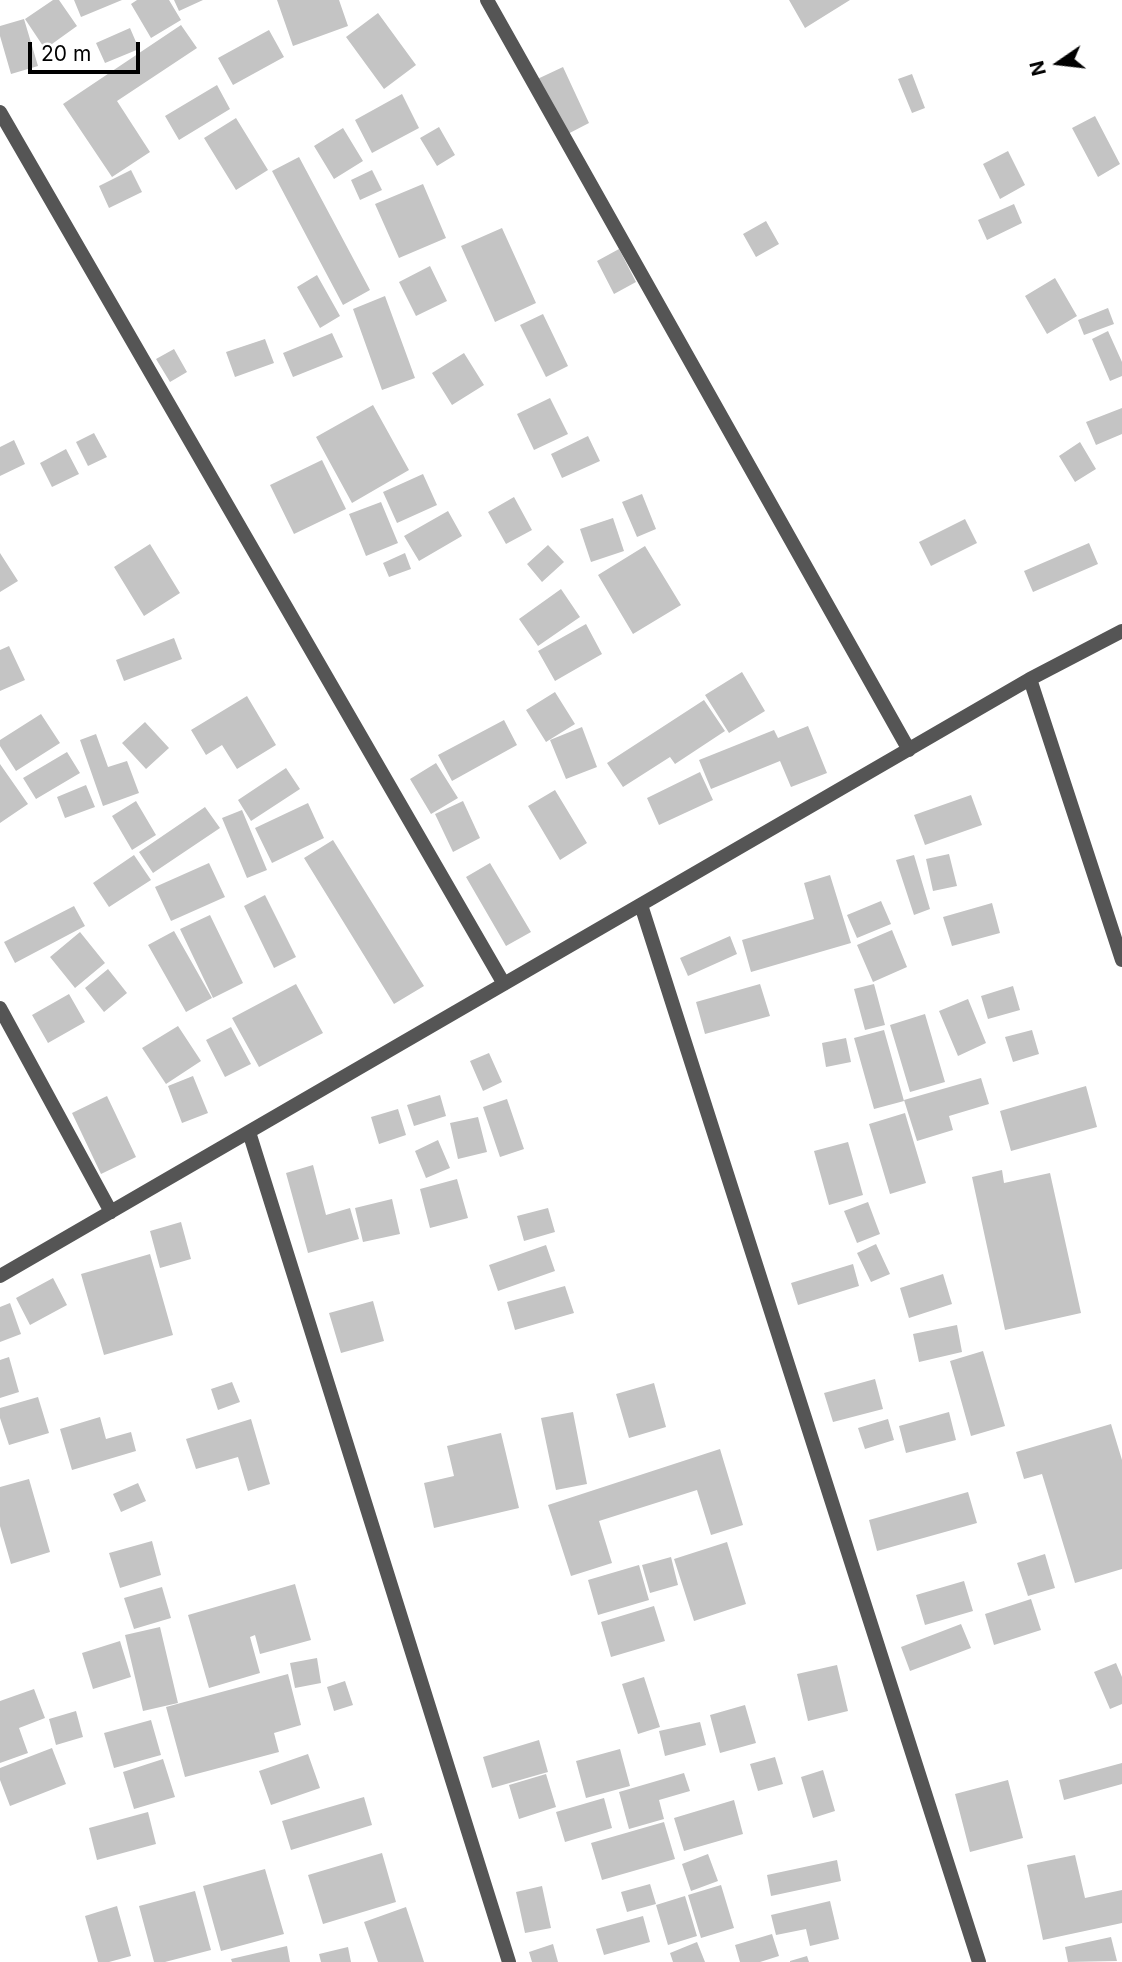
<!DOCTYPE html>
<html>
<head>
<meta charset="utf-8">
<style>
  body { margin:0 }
  #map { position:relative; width:1122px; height:1962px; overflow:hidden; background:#fff; font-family:Inter,sans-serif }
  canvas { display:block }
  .north { position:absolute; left:1024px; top:28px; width:70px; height:70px; -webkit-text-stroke:5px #fff; paint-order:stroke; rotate:256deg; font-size:19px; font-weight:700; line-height:28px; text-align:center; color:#000 }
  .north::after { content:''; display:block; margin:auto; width:24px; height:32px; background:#000; clip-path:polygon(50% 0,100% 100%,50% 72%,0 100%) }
  .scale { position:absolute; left:28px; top:42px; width:112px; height:32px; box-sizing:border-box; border:4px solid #000; border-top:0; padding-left:9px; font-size:21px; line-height:24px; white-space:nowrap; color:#000; -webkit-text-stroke:5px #fff; paint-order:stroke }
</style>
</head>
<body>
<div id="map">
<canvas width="1122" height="1962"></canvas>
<div class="north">N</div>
<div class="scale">20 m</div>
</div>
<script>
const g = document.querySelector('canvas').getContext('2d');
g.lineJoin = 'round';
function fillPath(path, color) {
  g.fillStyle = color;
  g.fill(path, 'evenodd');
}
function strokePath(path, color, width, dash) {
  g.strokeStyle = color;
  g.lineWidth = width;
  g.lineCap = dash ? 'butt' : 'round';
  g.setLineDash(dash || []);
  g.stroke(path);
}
const building = new Path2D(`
  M53,0H59L77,26L45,49L25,19Z
  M74,0H122L81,17Z
  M137,0H169L181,20L151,38L131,4Z
  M174,0H203L179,11Z
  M277,0H339L348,26L293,46Z
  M789,0H850L805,28Z
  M378,13L416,65L384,89L346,37Z
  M24,19L38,66L11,74L0,36V26Z
  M181,25L197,48L117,101L150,152L112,177L63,104Z
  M130,28L139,49L105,63L96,43Z
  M269,30L284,57L233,85L218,58Z
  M563,67L589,123L558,139L531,82Z
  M912,74L925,108L912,113L898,79Z
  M217,85L230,109L179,140L165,116Z
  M402,94L419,128L372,153L355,120Z
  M1095,116L1120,164L1098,177L1072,128Z
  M236,118L268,170L236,190L204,138Z
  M439,127L455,155L437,166L420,138Z
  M343,128L363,161L334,179L314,146Z
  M1008,151L1025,185L1000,199L983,164Z
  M299,157L370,290L343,305L272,171Z
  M131,170L142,192L109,208L99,186Z
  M372,170L382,190L360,200L351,180Z
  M423,184L446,238L399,258L375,204Z
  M1014,204L1022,223L987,240L978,220Z
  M766,221L779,244L756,257L743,234Z
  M502,228L536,303L495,322L461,246Z
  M619,249L636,282L614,294L597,261Z
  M430,266L447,301L416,316L399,282Z
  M317,275L340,316L320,328L297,287Z
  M1055,278L1077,316L1047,334L1025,296Z
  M385,296L415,378L382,390L353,309Z
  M1108,308L1114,324L1084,335L1078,320Z
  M543,314L568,366L546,377L520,325Z
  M1108,331L1122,362V376L1110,381L1092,339Z
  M332,333L343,357L293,377L283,353Z
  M265,339L274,363L235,377L226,352Z
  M174,349L187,372L170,382L156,359Z
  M464,353L484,385L452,405L432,373Z
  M550,398L568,434L534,450L517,414Z
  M373,405L409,470L352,503L316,437Z
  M1122,408V434L1096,445L1086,422Z
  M94,433L107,457L88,466L76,442Z
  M588,436L600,461L562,478L551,454Z
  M14,440L25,464L0,476V447Z
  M1080,442L1096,469L1075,482L1059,456Z
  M66,449L79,474L52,487L40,463Z
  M322,460L346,509L294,534L270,485Z
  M423,474L437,505L397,523L383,492Z
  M642,494L656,529L637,537L622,502Z
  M514,497L532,530L506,544L488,512Z
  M381,502L398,543L366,556L349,514Z
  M448,511L462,536L419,561L404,536Z
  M613,518L624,551L591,562L580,529Z
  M965,519L977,543L931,566L919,542Z
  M1089,543L1098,564L1033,592L1024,571Z
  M150,544L180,593L144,616L114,567Z
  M548,545L564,562L542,582L527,564Z
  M645,546L681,605L633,634L598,575Z
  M0,553L18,581L0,592Z
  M405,553L411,569L389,577L383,563Z
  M561,589L580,617L538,646L519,619Z
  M586,624L602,654L555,681L538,651Z
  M174,638L182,659L124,681L116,660Z
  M9,646L25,680L0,691V650Z
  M742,672L765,711L729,733L705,695Z
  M555,692L575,724L546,742L526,710Z
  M247,696L276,745L237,769L222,745L206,755L191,730Z
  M704,700L725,731L675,764L670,757L623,787L607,763Z
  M41,714L60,743L16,771L0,746V740Z
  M504,720L517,745L452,781L438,755Z
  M145,722L169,748L146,769L122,743Z
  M808,726L827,773L791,787L780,761L711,789L699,760L774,730L778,738Z
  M582,727L597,767L566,779L550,740Z
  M96,734L108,767L127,761L139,793L103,806L80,740Z
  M67,752L80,773L36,799L23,778Z
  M436,763L458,798L431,814L410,779Z
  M0,764L28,804L0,823Z
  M286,768L300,789L251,821L238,800Z
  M700,772L713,800L659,825L647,798Z
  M86,785L95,807L65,818L57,797Z
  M555,790L587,843L560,860L528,806Z
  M971,795L982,825L925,845L914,815Z
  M136,801L156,835L132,850L112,816Z
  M463,801L480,838L453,852L435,814Z
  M308,803L324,838L272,863L255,828Z
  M205,807L220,828L153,873L139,852Z
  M242,810L267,870L247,878L222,818Z
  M333,840L424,986L394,1004L304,858Z
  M949,854L957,886L933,891L926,859Z
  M134,855L151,880L109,907L93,883Z
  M914,855L930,909L914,915L896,860Z
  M209,863L225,897L171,921L155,887Z
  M490,863L531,932L506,946L466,877Z
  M830,875L851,943L751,972L742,940L814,919L804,883Z
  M265,895L296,957L274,968L244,906Z
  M881,901L891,924L857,938L847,915Z
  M992,903L1000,933L952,946L943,917Z
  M74,906L85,926L15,963L4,942Z
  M210,915L243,983L213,998L180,929Z
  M892,930L907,967L873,982L857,945Z
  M174,931L212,998L186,1012L148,945Z
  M80,932L105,963L75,988L50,957Z
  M730,936L737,954L688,976L680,958Z
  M108,969L127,993L104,1012L85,988Z
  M296,984L323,1033L259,1067L232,1018Z
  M760,984L770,1016L705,1034L696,1002Z
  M874,984L885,1025L865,1030L854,989Z
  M1013,986L1020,1010L988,1019L981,996Z
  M69,994L85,1022L48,1043L32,1015Z
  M968,999L986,1043L958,1056L939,1011Z
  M925,1014L945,1082L910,1092L890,1025Z
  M178,1026L201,1061L166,1084L142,1048Z
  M231,1027L251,1064L225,1077L206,1040Z
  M884,1030L904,1101L874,1109L854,1038Z
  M1032,1030L1039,1054L1013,1062L1005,1037Z
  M846,1038L851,1062L826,1067L822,1043Z
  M489,1053L502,1082L483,1091L470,1061Z
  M193,1076L208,1113L182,1123L168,1086Z
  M981,1078L989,1104L949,1116L953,1130L917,1141L904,1100Z
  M1086,1086L1097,1127L1011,1151L1000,1111Z
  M440,1095L446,1116L414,1126L407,1105Z
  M107,1096L136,1157L101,1174L72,1113Z
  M507,1099L524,1149L500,1157L483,1107Z
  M398,1109L406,1135L379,1144L371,1117Z
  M905,1113L926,1183L890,1194L869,1124Z
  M478,1117L487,1152L458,1159L450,1123Z
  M438,1140L450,1168L426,1178L415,1151Z
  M848,1142L863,1195L829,1205L814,1151Z
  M313,1165L326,1215L350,1208L359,1239L308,1253L286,1173Z
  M1002,1170L1004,1183L1050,1173L1081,1313L1005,1330L972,1177Z
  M457,1179L468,1218L430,1228L420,1189Z
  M392,1199L400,1234L363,1242L355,1208Z
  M868,1202L880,1234L857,1243L844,1211Z
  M548,1208L555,1232L524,1241L517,1216Z
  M181,1222L191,1259L160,1268L150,1231Z
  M876,1244L890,1274L871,1282L857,1253Z
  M546,1245L555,1271L498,1291L489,1265Z
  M150,1254L173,1335L104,1355L81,1274Z
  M853,1264L859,1286L798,1305L791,1283Z
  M943,1274L952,1304L909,1318L900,1288Z
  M53,1278L67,1305L30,1325L16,1298Z
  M565,1286L574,1313L515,1330L507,1302Z
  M373,1301L384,1341L341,1353L329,1313Z
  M10,1303L21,1334L0,1342V1307Z
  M957,1325L962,1352L919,1362L913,1334Z
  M983,1351L1005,1426L971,1436L950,1361Z
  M9,1357L19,1392L0,1398V1360Z
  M875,1379L883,1409L833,1422L824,1393Z
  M232,1382L240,1402L218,1410L211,1389Z
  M654,1383L666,1427L629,1438L616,1394Z
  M38,1397L49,1433L9,1445L0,1418V1408Z
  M573,1412L587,1484L556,1490L541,1418Z
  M949,1412L956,1440L906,1453L899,1426Z
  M100,1417L106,1439L131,1432L136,1451L72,1470L60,1429Z
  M251,1419L270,1484L248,1491L238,1457L196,1469L186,1439Z
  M888,1419L894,1440L865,1449L858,1428Z
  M1111,1424L1122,1460V1569L1075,1583L1042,1474L1024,1479L1016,1452Z
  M501,1433L519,1508L434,1528L424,1483L454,1476L447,1446Z
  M720,1449L743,1525L711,1535L697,1490L599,1521L612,1563L571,1576L548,1505Z
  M29,1479L50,1552L11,1564L0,1526V1487Z
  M138,1483L146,1501L121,1512L113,1494Z
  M968,1492L977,1523L877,1551L869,1520Z
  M152,1541L161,1575L120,1588L109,1553Z
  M727,1542L746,1604L694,1621L674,1559Z
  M1045,1554L1055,1588L1028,1596L1017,1563Z
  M671,1557L678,1585L650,1593L642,1565Z
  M639,1565L649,1600L598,1615L588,1580Z
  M964,1581L973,1611L925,1625L916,1595Z
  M295,1584L311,1640L260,1654L255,1635L250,1637L260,1673L209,1688L188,1615Z
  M162,1587L171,1618L134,1629L124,1598Z
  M1031,1599L1041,1630L994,1645L985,1614Z
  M654,1606L665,1641L611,1657L601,1622Z
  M961,1624L971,1648L910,1671L901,1647Z
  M160,1627L178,1703L143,1711L125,1635Z
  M120,1641L131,1677L93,1689L82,1653Z
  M317,1658L321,1683L295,1688L290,1663Z
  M1116,1663L1122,1677V1704L1110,1709L1094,1672Z
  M837,1665L848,1711L808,1721L797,1674Z
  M288,1674L301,1725L274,1733L279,1752L185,1777L166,1707Z
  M644,1677L660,1727L638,1734L622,1684Z
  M345,1681L353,1705L334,1711L327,1687Z
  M34,1689L45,1718L19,1728L28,1753L0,1763V1701Z
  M745,1705L756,1743L720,1753L710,1715Z
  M76,1711L83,1737L56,1745L49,1719Z
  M151,1720L161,1755L114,1768L104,1733Z
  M700,1722L706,1745L665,1756L659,1731Z
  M539,1740L548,1772L492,1788L483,1757Z
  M52,1748L66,1784L10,1806L0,1780V1768Z
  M620,1749L630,1786L586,1798L576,1761Z
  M308,1754L320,1788L271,1805L259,1771Z
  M775,1757L783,1784L758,1791L750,1764Z
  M163,1759L175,1797L134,1809L123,1772Z
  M1122,1763V1784L1064,1800L1059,1780Z
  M823,1770L835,1811L813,1818L801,1777Z
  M684,1773L690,1791L659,1800L664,1819L629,1829L619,1792Z
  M546,1774L556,1807L519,1819L509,1785Z
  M1008,1780L1023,1838L970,1852L955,1794Z
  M364,1797L372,1825L291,1850L282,1821Z
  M604,1798L612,1828L565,1842L556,1812Z
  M734,1800L743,1834L684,1851L674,1818Z
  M148,1812L156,1844L97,1860L89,1828Z
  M664,1822L675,1859L602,1880L591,1843Z
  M382,1853L396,1902L323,1924L308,1875Z
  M708,1854L718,1881L691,1891L682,1864Z
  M1075,1855L1085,1898L1122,1890V1923L1043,1940L1027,1865Z
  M837,1860L841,1881L771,1896L767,1875Z
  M265,1869L284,1934L221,1951L203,1886Z
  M650,1884L656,1904L627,1912L621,1892Z
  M721,1885L734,1928L701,1938L688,1895Z
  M542,1886L551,1928L525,1933L516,1892Z
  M195,1891L211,1950L165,1962H154L139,1906Z
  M685,1896L697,1936L668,1945L656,1905Z
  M830,1901L839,1939L810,1946L806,1929L776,1935L771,1915Z
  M117,1906L131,1956L109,1962H98L85,1916Z
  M406,1907L424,1962H378L364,1922Z
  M643,1916L650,1942L604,1955L596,1929Z
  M772,1934L779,1956L760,1962H740L735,1945Z
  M1111,1937L1117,1961L1068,1962L1065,1947Z
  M697,1942L705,1962H673L670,1953Z
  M553,1944L558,1962H532L529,1952Z
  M287,1946L290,1962H232L231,1959Z
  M348,1947L351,1962H321L319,1954Z
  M807,1956L809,1962H790V1961Z`);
const minor = new Path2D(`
  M487,0L909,750
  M0,112L504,984
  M1030,679L1122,960
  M641,905L979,1962
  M0,1008L111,1212
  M249,1132L509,1962
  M0,1276L1030,679L1122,631`);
fillPath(building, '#c4c4c4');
strokePath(minor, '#555', 14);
</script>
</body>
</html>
